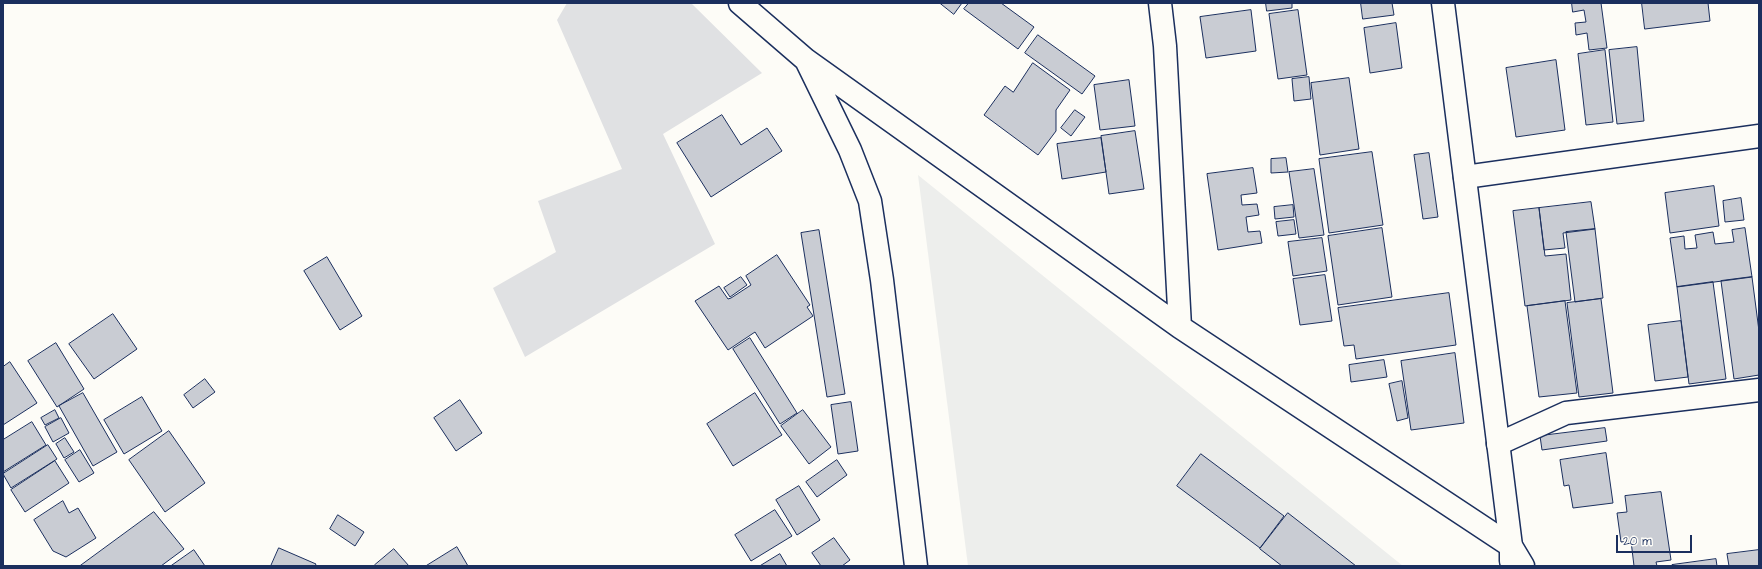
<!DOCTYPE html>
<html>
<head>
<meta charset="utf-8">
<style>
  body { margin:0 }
  #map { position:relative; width:1762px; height:569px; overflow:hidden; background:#fdfcf7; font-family:"Architects Daughter",sans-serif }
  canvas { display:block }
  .frame { position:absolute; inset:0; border:4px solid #1b2f5e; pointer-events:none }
  .scale { position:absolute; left:1616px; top:535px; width:76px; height:18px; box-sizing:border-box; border:2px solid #1b2f5e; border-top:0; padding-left:5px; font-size:12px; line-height:14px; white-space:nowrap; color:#1b2f5e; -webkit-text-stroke:3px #fdfcf7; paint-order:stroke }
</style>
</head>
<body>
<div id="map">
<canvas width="1762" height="569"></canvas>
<div class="frame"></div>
<div class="scale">20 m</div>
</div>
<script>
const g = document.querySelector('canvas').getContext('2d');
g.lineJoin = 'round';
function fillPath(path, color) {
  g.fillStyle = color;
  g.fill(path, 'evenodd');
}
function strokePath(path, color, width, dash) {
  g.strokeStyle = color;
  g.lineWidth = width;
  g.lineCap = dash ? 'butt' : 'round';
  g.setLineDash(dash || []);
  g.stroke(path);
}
const built = new Path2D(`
  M918,175L1403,566H968Z`);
const green = new Path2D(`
  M567,3H691L762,73L663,134L715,244L525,357L493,288L556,252L538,201L622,169L557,20Z`);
const building = new Path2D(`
  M940,3H962L954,14Z
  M969,3H1001L1034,27L1018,49L964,9Z
  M1266,3H1292V8L1267,11Z
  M1361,3H1392L1394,15L1363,19Z
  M1572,3H1601L1607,48L1589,50L1587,33L1576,35L1575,23L1586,22L1584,10L1573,12Z
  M1642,3H1708L1710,21L1645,29Z
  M1251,10L1256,51L1206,58L1200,17Z
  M1298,10L1307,75L1278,79L1269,14Z
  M1396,23L1402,68L1370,73L1364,28Z
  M1038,35L1095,76L1082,94L1025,53Z
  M1637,47L1644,121L1617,124L1609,50Z
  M1605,50L1613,122L1586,125L1578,54Z
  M1556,60L1565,130L1516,137L1506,68Z
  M1033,63L1070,90L1056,110V131L1038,155L984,115L1005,86L1013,92Z
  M1309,77L1311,99L1294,101L1292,79Z
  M1349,78L1359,149L1320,155L1311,83Z
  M1129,80L1135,126L1100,130L1094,85Z
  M1075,110L1085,117L1071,136L1061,128Z
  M722,115L741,145L767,128L782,151L711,197L677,143Z
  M1135,131L1144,189L1109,194L1101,136Z
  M1101,138L1106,172L1062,179L1057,144Z
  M1372,152L1383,225L1329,233L1319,159Z
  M1429,153L1438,217L1423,219L1414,155Z
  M1286,158L1288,172L1271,173V159Z
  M1253,168L1257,193L1241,195L1242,205L1257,204L1259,215L1246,217L1248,232L1260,231L1262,243L1218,250L1207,174Z
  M1314,169L1324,235L1299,238L1289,172Z
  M1714,186L1719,226L1670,233L1665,193Z
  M1741,198L1744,220L1725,222L1723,201Z
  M1591,202L1595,229L1563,233L1565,248L1544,250L1539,208Z
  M1293,205L1294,217L1275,219L1274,207Z
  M1539,208L1545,256L1566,254L1571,300L1525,306L1513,211Z
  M1294,220L1296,234L1278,236L1276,222Z
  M1382,228L1392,297L1338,305L1328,236Z
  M1745,228L1752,277L1677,287L1670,238L1684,236L1685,249L1697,248L1695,235L1713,232L1715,244L1734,242L1732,230Z
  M1595,229L1603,298L1575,302L1566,232Z
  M819,230L845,394L827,397L801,233Z
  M1322,238L1327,271L1293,276L1288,242Z
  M777,255L810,305L807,307L813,316L765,348L755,332L728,350L695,301L719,286L728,299L731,298L751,285L746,276Z
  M327,257L362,316L340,330L304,271Z
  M1325,275L1332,321L1300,325L1293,279Z
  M741,277L747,285L730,297L724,288Z
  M1752,277L1759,331V375L1734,379L1721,281Z
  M1713,282L1726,379L1689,384L1677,287Z
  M1449,293L1456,345L1356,359L1354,345L1344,346L1338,308Z
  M1601,299L1613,393L1579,397L1567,303Z
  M1565,301L1577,393L1539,397L1527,306Z
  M113,314L137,349L94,379L69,344Z
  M1681,321L1688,377L1655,381L1648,325Z
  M750,338L797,413L780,424L733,349Z
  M56,343L84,389L57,407L28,361Z
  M1455,353L1464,423L1411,430L1401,361Z
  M1384,360L1387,377L1351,382L1349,365Z
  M10,362L37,403L3,425V367Z
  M205,379L215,392L193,408L184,395Z
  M1402,381L1408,418L1397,421L1389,384Z
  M83,393L117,452L93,466L59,406Z
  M755,393L782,435L733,466L707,424Z
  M142,397L162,431L124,454L104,420Z
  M460,400L482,433L456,451L434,418Z
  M851,402L858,451L838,454L831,405Z
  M55,410L59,418L45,425L41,418Z
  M803,410L831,447L809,464L781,426Z
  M61,418L69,433L53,442L45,427Z
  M32,422L46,445L3,472V440Z
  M1605,428L1607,441L1542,450L1540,436Z
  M169,431L205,483L165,512L129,460Z
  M65,438L74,452L64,458L56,444Z
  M48,445L57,459L11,488L3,474Z
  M80,450L94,473L79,482L65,460Z
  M1606,453L1613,503L1573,508L1569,485L1564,486L1560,460Z
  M1201,454L1284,516L1260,548L1177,486Z
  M837,460L847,475L817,497L806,482Z
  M55,461L69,483L25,512L11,490Z
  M799,486L820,520L797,535L776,500Z
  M1661,492L1671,560L1656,562L1657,566H1634L1631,541L1621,542L1617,513L1627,512L1625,496Z
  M63,501L69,513L78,508L96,538L66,557L53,551L34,520Z
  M775,510L792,536L751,561L735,535Z
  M154,512L184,549L161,566H80Z
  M1288,513L1356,566H1282L1260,549Z
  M338,515L364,532L355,546L330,529Z
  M834,538L850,560L842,566H821L812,553Z
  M457,547L468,566H426Z
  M279,548L316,564L315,566H271Z
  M394,549L409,566H376L375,565Z
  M194,550L205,566H171Z
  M1759,550V566H1729L1727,554Z
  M780,554L787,566H760Z
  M1716,559L1717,566H1672V565Z`);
const street = new Path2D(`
  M740,3L806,60L1180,327L1511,546V561
  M1160,3L1165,46L1180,327
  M807,62L850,150L870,201L882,280L916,566
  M1465,177L1759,136
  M1498,444L1566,413L1759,390`);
const secondary = new Path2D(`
  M1443,3L1511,546L1523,566`);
fillPath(built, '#edeeec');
fillPath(green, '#e0e1e3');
fillPath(building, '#c9ccd3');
strokePath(building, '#1b2f5e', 1);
strokePath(street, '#1b2f5e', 25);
strokePath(secondary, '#1b2f5e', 25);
strokePath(street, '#fdfcf7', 22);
strokePath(secondary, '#fdfcf7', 22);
</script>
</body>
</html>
